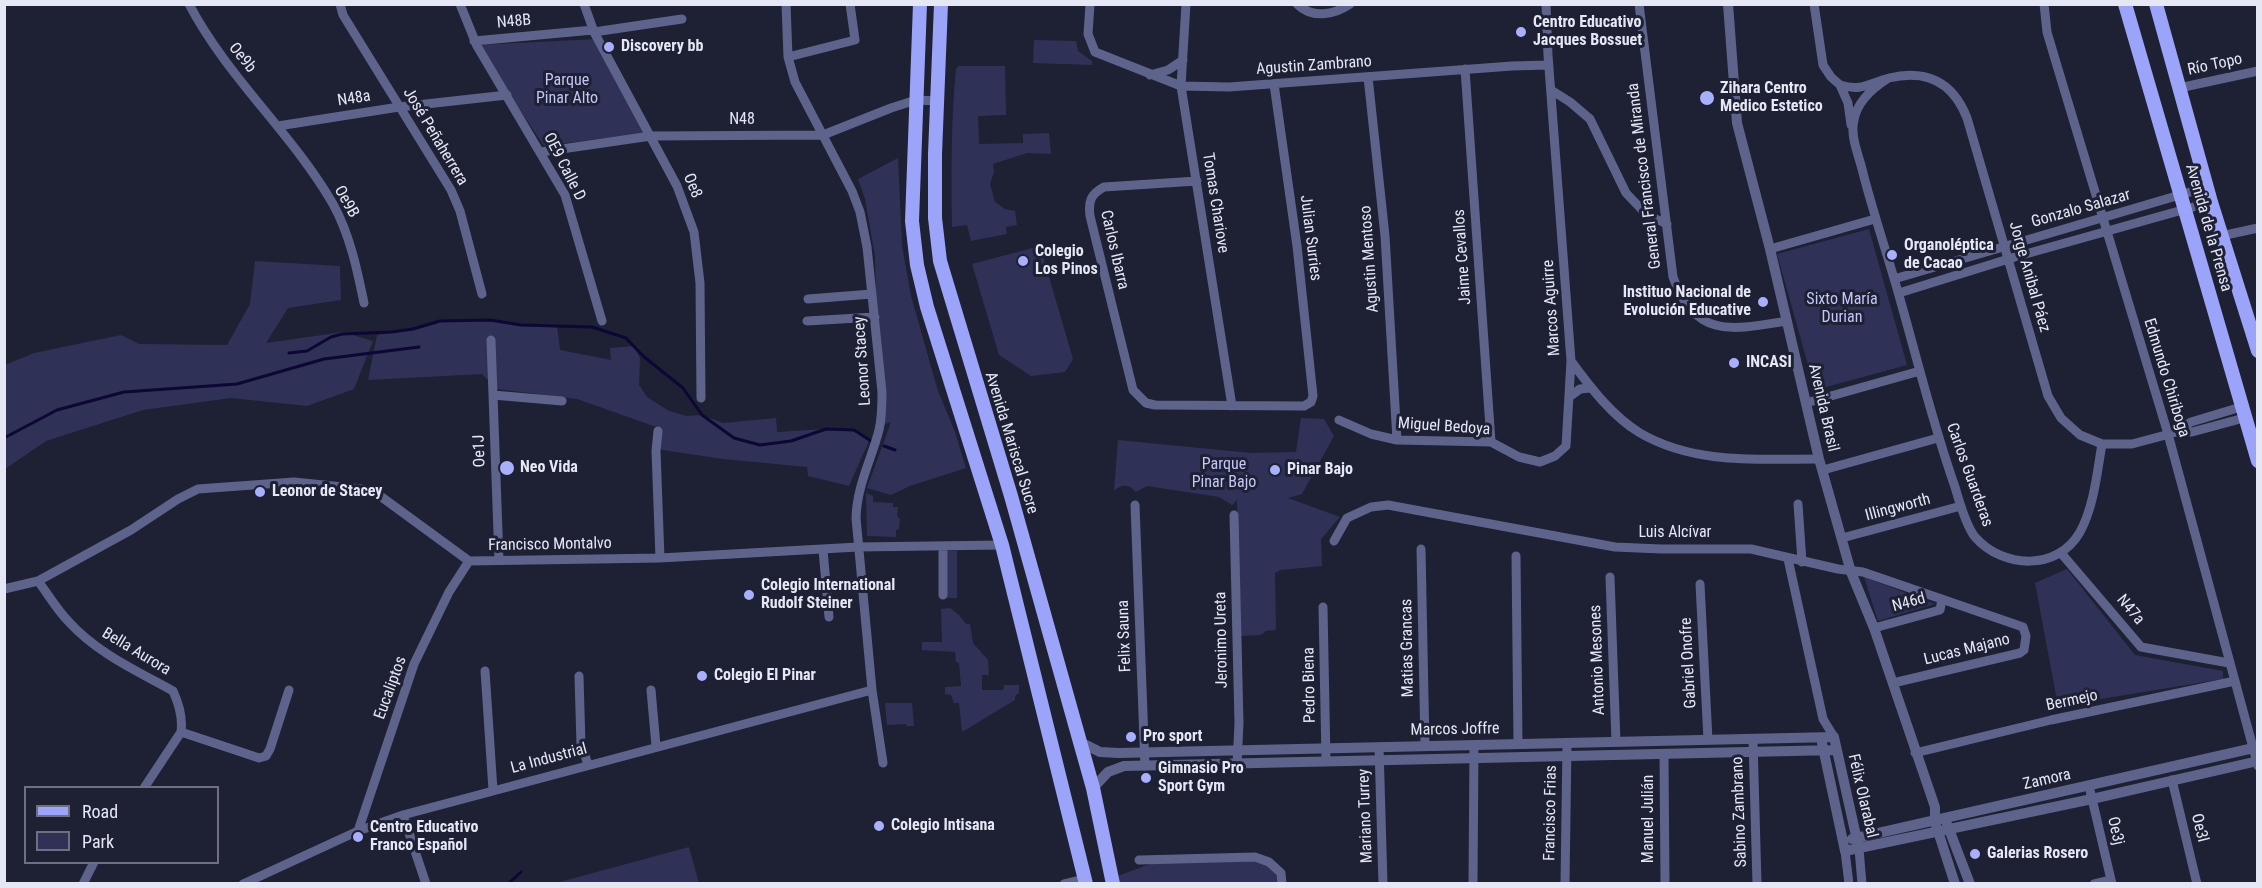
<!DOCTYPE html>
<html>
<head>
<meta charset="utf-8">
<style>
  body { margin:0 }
  #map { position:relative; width:2262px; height:888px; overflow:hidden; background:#1e2034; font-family:"Roboto Condensed",sans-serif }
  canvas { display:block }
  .frame { position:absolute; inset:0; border:6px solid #e5e7f5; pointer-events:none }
  .legend { position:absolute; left:24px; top:786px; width:195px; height:78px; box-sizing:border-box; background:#1e2034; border:2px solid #6e7081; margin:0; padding:8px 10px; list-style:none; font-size:18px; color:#e5e7f5 }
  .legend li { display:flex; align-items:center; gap:12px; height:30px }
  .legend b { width:30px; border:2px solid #6e7081 }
</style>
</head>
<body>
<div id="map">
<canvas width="2262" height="888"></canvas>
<div class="frame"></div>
<ul class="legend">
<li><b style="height:8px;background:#9ba4f8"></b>Road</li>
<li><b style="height:16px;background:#2f3256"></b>Park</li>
</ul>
</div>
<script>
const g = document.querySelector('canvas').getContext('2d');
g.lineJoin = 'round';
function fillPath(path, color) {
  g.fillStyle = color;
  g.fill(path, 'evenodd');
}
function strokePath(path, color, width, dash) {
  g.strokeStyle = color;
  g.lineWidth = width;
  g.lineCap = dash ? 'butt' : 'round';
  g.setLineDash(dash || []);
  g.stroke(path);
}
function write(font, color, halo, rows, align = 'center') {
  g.font = font + ' "Roboto Condensed",sans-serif';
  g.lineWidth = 6;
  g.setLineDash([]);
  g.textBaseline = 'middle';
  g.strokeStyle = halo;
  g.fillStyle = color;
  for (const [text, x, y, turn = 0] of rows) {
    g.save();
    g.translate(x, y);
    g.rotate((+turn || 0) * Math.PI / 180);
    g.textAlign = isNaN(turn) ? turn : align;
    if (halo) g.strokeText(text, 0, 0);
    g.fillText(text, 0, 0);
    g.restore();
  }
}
const green = new Path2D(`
  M596,39L645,133L544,146L477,45Z
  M1034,40L1076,41L1078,51L1092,61V65L1033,63Z
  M959,66H1005L1006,115L978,116L979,144L1023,143V134L1049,133L1051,154L1027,153L993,164L994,172L990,184L995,202L1005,209L1015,211L1017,225L1006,227L1007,234L971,241L967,225L952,227C951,174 951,122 956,69Z
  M898,158L902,246L911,296L938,391L955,432L966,468L910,486L891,495L867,488L891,422L879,426L875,256L865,199L858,179Z
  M1869,229L1907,365L1815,390L1777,254Z
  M1040,246L1073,359L1065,372L1031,376L999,355L972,264Z
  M255,261L340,266L341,300L288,308L266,343L343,332L373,341L354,389L307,406L231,398L143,410L46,441L5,469V365L34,353L121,335L139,344L227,345L250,304Z
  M460,320C493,320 524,326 557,326L560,350L611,360L610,348L634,346L640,358L639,385L647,397L669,411L686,416L702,415L723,423L776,418L777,432L826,429L854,430L869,441L849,486L808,476L807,467L723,459L656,449V438L662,429L577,399L497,389L482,374L368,380L377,335L413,329L440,321Z
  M1301,418L1324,419L1334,436L1302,494L1288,498L1340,517L1321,539L1322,566L1281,570L1275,573L1276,630L1266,631L1261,635L1241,636L1237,500L1232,505L1219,497L1147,486L1136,492C1129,484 1124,484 1114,490L1118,440L1251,453L1296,452Z
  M866,493L873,496V502L893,503V507H898L897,516L900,519L899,529L896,530V537L867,536Z
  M947,551H957V598H947Z
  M2067,569L2135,655L2223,671V679L2058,706L2035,583Z
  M1864,577L1935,604L1878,621Z
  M950,608L959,615L966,624H970L973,643L988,660L989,675H982V690H1003L1004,685H1019V693L1015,696V700L962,732L959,703H954L951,695L945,694V687L961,686L959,663L956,662L955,652L922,650V642H942L941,609Z
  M885,703H912L914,726H907L906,724L887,725Z
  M689,847L699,883H556Z
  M1255,857L1281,873L1282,883L1113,884L1112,878L1153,863Z`);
const stream = new Path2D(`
  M289,353L307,351L331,337L342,334L392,332L413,329L440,321L490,320L521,325L592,327L626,338L643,356L683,388L702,415L734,438L760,445L791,441L826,429L854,430L871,441
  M4,438L57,410L124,392L237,384L324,359L419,347
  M884,446L895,450
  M508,884L521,872`);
const minor = new Path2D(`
  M189,4C227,77 292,133 333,204C350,235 357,269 364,303
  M340,4L343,15L451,190L460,211L482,294
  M460,4L477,46L565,195L602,321
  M584,4L594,32L677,186L694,232L700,283L701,398
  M786,4L788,57L795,82L852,191L860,212L867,247L882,392C882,405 882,418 879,430C871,461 857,485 856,518L872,690L883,763
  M1090,4L1088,34L1095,52L1181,86L1229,87L1512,66L1549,65
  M1186,4L1181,86L1232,406
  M1297,4C1312,19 1334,15 1350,4
  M1639,4L1673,277C1695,339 1732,330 1787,321
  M1814,4L1823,65L1831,77L1840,85L1848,103L1851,125
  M2044,4L2047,32L2055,59L2168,434L2258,766
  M594,32L682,19
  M474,41L593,30
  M788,57L855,40L850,4
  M1465,69L1491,442
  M1150,75L1168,70L1183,60
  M1368,77L1385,236L1397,440
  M1887,79C1873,88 1857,102 1854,120C1850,136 1858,153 1862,169C1873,213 1888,256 1900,299C1918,362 1933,425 1955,487C1959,501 1966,526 1975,537C2003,569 2058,571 2080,532C2094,506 2097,473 2102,444
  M1840,85C1862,92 1869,83 1889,78C1926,69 1953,82 1967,118L2048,396L2061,418L2080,435L2102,444H2132L2162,436L2176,432L2191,422L2241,407
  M2179,88L2258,71
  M1551,90L1570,102L1590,119L1626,193L1647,215L1667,224
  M278,126L399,107L507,95
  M541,152L651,136L823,135L891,108L916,100L938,101
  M1197,181L1104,187C1091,194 1088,201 1090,216L1133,390L1146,403L1155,405L1304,406L1311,402L1313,396L1297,246L1274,84
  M2221,236L2258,228
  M1770,249L1875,219
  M1894,279L2207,187
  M1899,293L2015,257L2211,202
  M808,299L872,294
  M807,321L875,317
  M491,340L499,560
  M1571,361C1590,387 1612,416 1640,433C1695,465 1759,459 1819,459
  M493,395L562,401
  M1569,397L1580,389L1590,388
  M1806,403L1920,371
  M1339,420L1371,434L1397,440L1491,442L1519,457L1540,462L1555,456L1566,446L1571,361L1548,55L1546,4
  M658,431L656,451L660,558
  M2176,432H2192L2244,418
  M1823,470L1938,438
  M1798,504L1802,562
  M1135,505L1145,766
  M1234,515L1239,723L1237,764
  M1842,538L1961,506
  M1334,541L1347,518L1371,507L1388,505L1615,547L1661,549H1751L1838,569L1863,572L2023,627L2026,636L2024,650L2020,653L1893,683
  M943,546V595
  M1421,549L1425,746
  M823,550L829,617
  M2061,553L2141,647L2229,663
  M1516,556L1518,744
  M1788,559L1823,719L1834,737
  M1610,577L1616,742
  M38,581C48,594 57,610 69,622C97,653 137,671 173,691C179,704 183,717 181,732L144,788
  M1700,584L1708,740
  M4,589L38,581L131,530L178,499L198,489L294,482L372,490L469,561L660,558L858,547L1002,545
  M1323,607L1326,761
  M1874,628L1940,610L1942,599
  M485,671L493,790
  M579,676L581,745L588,764
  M651,690L656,746
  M181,732L259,758L266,756L270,749L289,690
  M1753,739L1757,884
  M1379,747L1383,884
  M1915,753L2051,720L2235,681
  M1664,754L1665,884
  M2172,780L2197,884
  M2089,786L2112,884
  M403,815L426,884
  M358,831L414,664L449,592L469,561
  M1859,849L1862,884
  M1845,851L1849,884
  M1139,860L1255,857L1269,862L1281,873L1282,884
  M83,884L94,862
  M243,884L358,831L403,815L872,690
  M1064,884L1085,879
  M1473,884L1474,745
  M1565,884L1567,743
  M2094,884L2111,880`);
const tertiary = new Path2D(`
  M1728,4L1737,123L1770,249L1819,459L1851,572L1874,628L1935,807V822L1955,884
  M1080,742L1100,752L1119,753L1834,737L1859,849
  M1822,743L1845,851L2092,799L2258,761
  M1093,788L1108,772L1124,766L1836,750
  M1947,824L1970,884
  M1852,839L2258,747`);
const primary = new Path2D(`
  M920,4L912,221L917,265L927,307L1002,545L1086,884
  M941,4L935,154V218L940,261L1011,496L1080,742L1093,788L1113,884
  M2125,4L2258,461
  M2156,4L2211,202L2258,351`);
const markers = [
  [1521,32,6,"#a8b0fc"],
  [609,47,6,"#a8b0fc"],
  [1707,98,8,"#a8b0fc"],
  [1892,255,6,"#a8b0fc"],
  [1023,261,6,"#a8b0fc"],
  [1763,302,6,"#a8b0fc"],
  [1734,363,6,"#a8b0fc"],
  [507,468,8,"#a8b0fc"],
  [1275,470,6,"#a8b0fc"],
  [260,492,6,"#a8b0fc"],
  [749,595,6,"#a8b0fc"],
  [702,676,6,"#a8b0fc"],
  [1131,737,6,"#a8b0fc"],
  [1146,778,6,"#a8b0fc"],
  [879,826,6,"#a8b0fc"],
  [358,837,6,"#a8b0fc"],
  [1975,854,6,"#a8b0fc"]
];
const streetNames = [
  ["N48B",514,22,-5],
  ["Oe9b",242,58,51],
  ["Río Topo",2215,65,-12],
  ["Agustin Zambrano",1314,66,-4],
  ["N48a",354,99,-9],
  ["N48",742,120],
  ["José Peñaherrera",435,137,59],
  ["OE9 Calle D",564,167,63],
  ["General Francisco de Miranda",1645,176,-97],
  ["Oe8",692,186,67],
  ["Oe9B",346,202,61],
  ["Tomas Chariove",1215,203,81],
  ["Gonzalo Salazar",2081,209,-16],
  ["Avenida de la Prensa",2208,228,74],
  ["Julian Surries",1310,238,83],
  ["Carlos Ibarra",1114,250,77],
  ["Jaime Cevallos",1463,257,-94],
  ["Agustin Mentoso",1370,259,-94],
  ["Jorge Anibal Páez",2029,277,74],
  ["Marcos Aguirre",1552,308,-94],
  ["Leonor Stacey",863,361,-94],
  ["Edmundo Chiriboga",2166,378,73],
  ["Avenida Brasil",1823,408,77],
  ["Miguel Bedoya",1444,427,4],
  ["Avenida Mariscal Sucre",1011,443,73],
  ["Oe1J",480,451,-92],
  ["Carlos Guarderas",1969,475,70],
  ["Illingworth",1898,508,-15],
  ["Luis Alcívar",1675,533],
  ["Francisco Montalvo",550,545,-1],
  ["N46d",1909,603,-15],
  ["N47a",2130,610,50],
  ["Felix Sauna",1125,636,-92],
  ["Jeronimo Ureta",1222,640,-91],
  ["Matias Grancas",1408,648,-91],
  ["Lucas Majano",1967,650,-14],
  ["Bella Aurora",136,652,31],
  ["Antonio Mesones",1598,660,-92],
  ["Gabriel Onofre",1689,663,-93],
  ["Pedro Biena",1310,685,-91],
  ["Eucaliptos",391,688,-70],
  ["Bermejo",2072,701,-12],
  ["Marcos Joffre",1455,730,-1],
  ["La Industrial",549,759,-15],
  ["Zamora",2047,780,-13],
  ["Félix Olarabal",1862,796,77],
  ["Sabino Zambrano",1740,812,-92],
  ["Francisco Frias",1551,813,-89],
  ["Mariano Turrey",1366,816,-92],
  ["Manuel Julián",1649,819,-90],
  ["Oe3l",2199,828,76],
  ["Oe3j",2115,831,77]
];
const poiNames = [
  ["Centro Educativo",1533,23],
  ["Jacques Bossuet",1533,41],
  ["Discovery bb",621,47],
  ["Zihara Centro",1720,89],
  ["Medico Estetico",1720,107],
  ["Organoléptica",1904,246],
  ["de Cacao",1904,264],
  ["Colegio",1035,252],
  ["Los Pinos",1035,270],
  ["Instituo Nacional de",1751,293,"right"],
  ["Evolución Educative",1751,311,"right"],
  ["INCASI",1746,363],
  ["Neo Vida",520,468],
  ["Pinar Bajo",1287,470],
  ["Leonor de Stacey",272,492],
  ["Colegio International",761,586],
  ["Rudolf Steiner",761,604],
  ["Colegio El Pinar",714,676],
  ["Pro sport",1143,737],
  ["Gimnasio Pro",1158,769],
  ["Sport Gym",1158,787],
  ["Colegio Intisana",891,826],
  ["Centro Educativo",370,828],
  ["Franco Español",370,846],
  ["Galerias Rosero",1987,854]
];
const parkNames = [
  ["Parque",567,81],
  ["Pinar Alto",567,99],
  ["Sixto María",1842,300],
  ["Durian",1842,318],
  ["Parque",1224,465],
  ["Pinar Bajo",1224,483]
];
fillPath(green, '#2f3256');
strokePath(stream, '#0c0734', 3);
strokePath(minor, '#5e638b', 9);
strokePath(tertiary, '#5e638b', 10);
strokePath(primary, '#9ba4f8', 14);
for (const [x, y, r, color] of markers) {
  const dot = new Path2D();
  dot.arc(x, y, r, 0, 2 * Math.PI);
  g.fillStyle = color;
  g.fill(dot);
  strokePath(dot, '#1e2034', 2);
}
write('16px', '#e5e7f5', '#1e2034', streetNames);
write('bold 16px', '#e5e7f5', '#1e2034', poiNames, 'left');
write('16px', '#c1c8f8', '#1e2034', parkNames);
</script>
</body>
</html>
